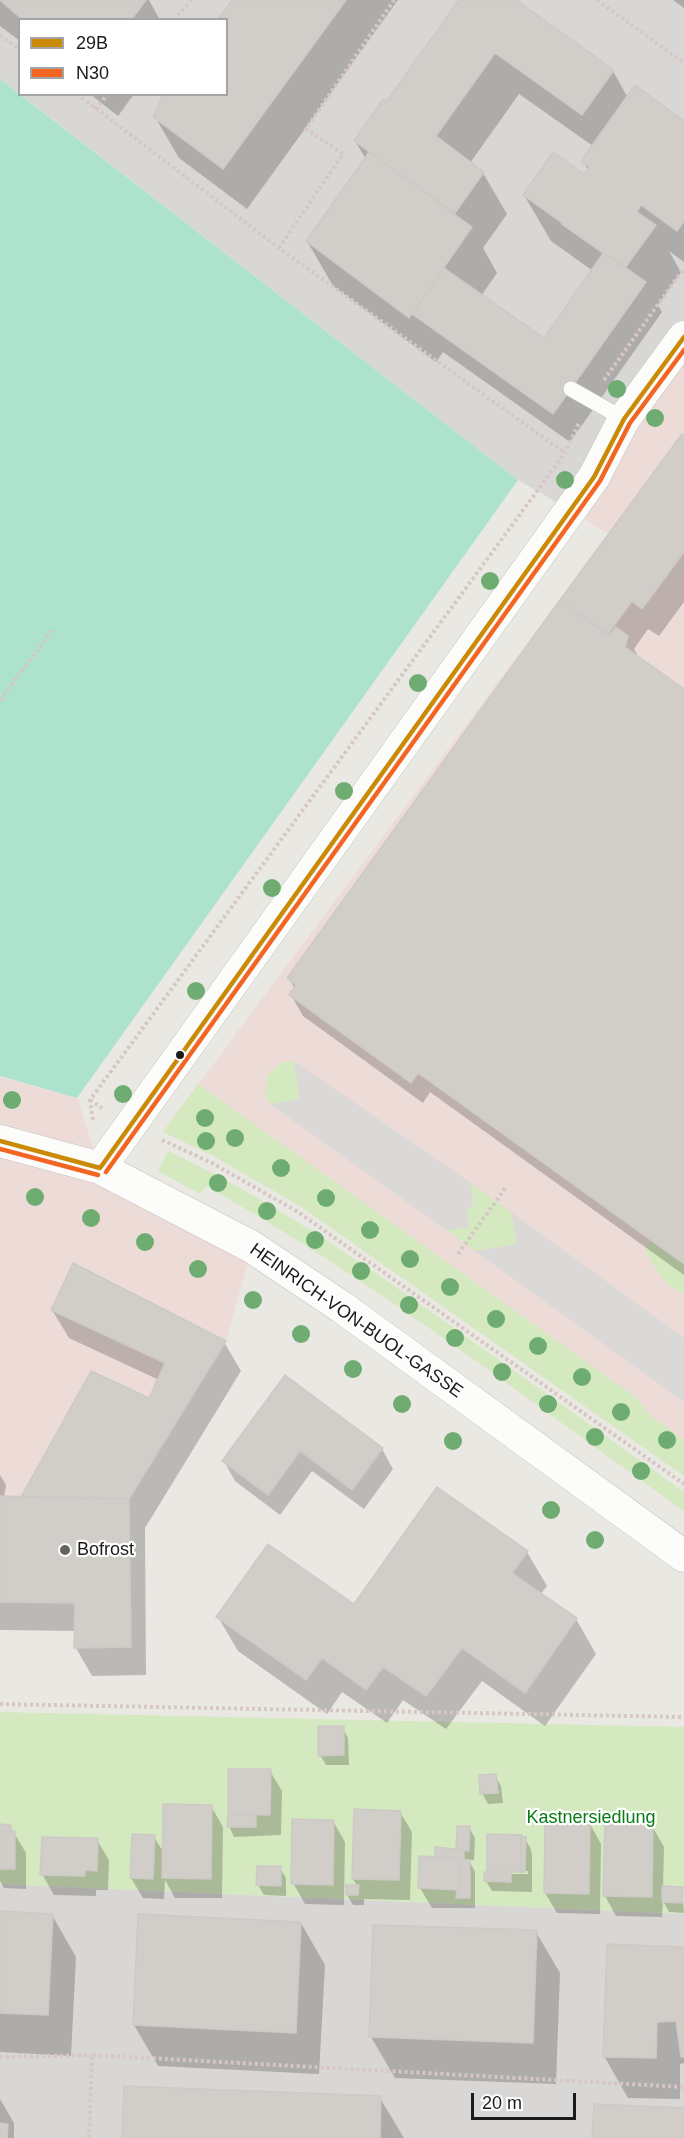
<!DOCTYPE html>
<html>
<head>
<meta charset="utf-8">
<style>
  body { margin:0 }
  #map { position:relative; width:684px; height:2138px; overflow:hidden; background:#eae8e3; font-family:Helvetica,sans-serif }
  canvas { display:block }
  .legend { position:absolute; left:18px; top:18px; width:210px; height:78px; box-sizing:border-box; background:#fff; border:2px solid #a4a4a4; margin:0; padding:8px 10px; list-style:none; font-size:18px; color:#1b1b1b }
  .legend li { display:flex; align-items:center; gap:12px; height:30px }
  .legend b { width:30px; border:2px solid #a4a4a4 }
  .scale { position:absolute; left:471px; top:2093px; width:105px; height:27px; box-sizing:border-box; border:3px solid #1b1b1b; border-top:0; padding-left:8px; font-size:18px; line-height:21px; white-space:nowrap; color:#1b1b1b; -webkit-text-stroke:4px #fff; paint-order:stroke }
</style>
</head>
<body>
<div id="map">
<canvas width="684" height="2138"></canvas>
<ul class="legend">
<li><b style="height:8px;background:#cb8a05"></b>29B</li>
<li><b style="height:8px;background:#f26522"></b>N30</li>
</ul>
<div class="scale">20 m</div>
</div>
<script>
const g = document.querySelector('canvas').getContext('2d');
g.lineJoin = 'round';
function fillPath(path, color) {
  g.fillStyle = color;
  g.fill(path, 'evenodd');
}
function strokePath(path, color, width, dash) {
  g.strokeStyle = color;
  g.lineWidth = width;
  g.lineCap = dash ? 'butt' : 'round';
  g.setLineDash(dash || []);
  g.stroke(path);
}
function write(font, color, halo, rows, align = 'center') {
  g.font = font + ' Helvetica,sans-serif';
  g.lineWidth = 4.5;
  g.setLineDash([]);
  g.textBaseline = 'middle';
  g.strokeStyle = halo;
  g.fillStyle = color;
  for (const [text, x, y, turn = 0] of rows) {
    g.save();
    g.translate(x, y);
    g.rotate((+turn || 0) * Math.PI / 180);
    g.textAlign = isNaN(turn) ? turn : align;
    if (halo) g.strokeText(text, 0, 0);
    g.fillText(text, 0, 0);
    g.restore();
  }
}
const residential = new Path2D(`
  M0,0H684V337L570,510L518,480L20,94H226V20H20V94L0,79Z
  M0,1884L684,1914V2138H0Z`);
const commercial = new Path2D(`
  M684,337V1476L300,1206L213,1156L163,1132L608,534L570,510Z
  M0,1077L77,1098L100,1168L252,1247L226,1341L129,1499L0,1496Z`);
const grass = new Path2D(`
  M294,1061L300,1100L270,1104L265,1096L267,1076L280,1063Z
  M198,1084L637,1398L651,1416L684,1440V1476L300,1206L213,1156L163,1132Z
  M168,1151C273,1200 367,1266 461,1333C536,1386 610,1439 684,1492V1511C527,1400 374,1280 206,1186L200,1194L158,1171Z
  M471,1183L511,1212L518,1244L475,1251L446,1230L469,1227L467,1208L473,1207Z
  M650,1240L684,1264V1293C664,1289 655,1266 645,1251Z
  M0,1712L684,1727V1914L0,1884Z`);
const pitch = new Path2D(`
  M0,79L518,480L77,1098L0,1076Z`);
const parking = new Path2D(`
  M294,1061L471,1183L473,1207L467,1208L469,1227L446,1230L270,1104L300,1099Z
  M511,1212L684,1338V1402L475,1251L517,1244Z`);
const shadow = new Path2D(`
  M0,0H149L160,20H20V41L0,26Z
  M233,0H398L247,209L179,158L155,117L226,94Z
  M461,0H514L613,71L628,98L684,123V262L669,251L681,272L658,305L662,312L570,442L443,352L436,362L333,286L307,241L366,159L355,141L387,104ZM519,94L593,146L583,161L588,170L584,176L524,195L551,241L593,271L544,340L481,296L497,273L483,248L507,214L483,173L470,163ZM561,220L611,256L609,258L561,224Z
  M673,0H684V8Z
  M90,94H134L118,116Z
  M684,434V602L659,636L648,629L634,649L639,658L684,691V1275L430,1092L423,1103L303,1016L291,995L295,989L289,978Z
  M52,1310L224,1342L241,1371L145,1528L146,1675L92,1676L76,1648V1631L0,1630V1475L6,1485L4,1498H22L150,1400L159,1380L69,1338Z
  M285,1377L382,1449L393,1469L364,1509L312,1471L280,1515L235,1481L224,1461Z
  M527,1552L547,1586L540,1595L576,1619L596,1654L545,1726L482,1681L446,1729L403,1700L387,1723L342,1692L327,1714L238,1651L218,1617L355,1607Z
  M342,1727L348,1738L349,1765H326L320,1755Z
  M230,1770L270,1771L282,1791L281,1835L234,1837L229,1826Z
  M495,1776L501,1786L503,1803L488,1804L482,1793Z
  M211,1806L223,1827L222,1898H175L165,1880L164,1899L143,1898L131,1878L154,1837L164,1853Z
  M400,1812L412,1832L410,1900L364,1899V1905H353L347,1895L358,1887L353,1879Z
  M333,1821L345,1842L344,1905L305,1904L293,1883Z
  M590,1824L601,1844L600,1914L557,1913L545,1893Z
  M0,1826H10L26,1853V1889L4,1888L0,1881Z
  M652,1826L664,1847L663,1887L682,1888L684,1913L669,1912L663,1901L662,1917L616,1916L605,1896Z
  M469,1827L475,1838L474,1860H469L475,1872V1908H432L420,1888L437,1858L458,1850Z
  M522,1839H525L531,1849L532,1856V1892L492,1891L486,1881ZM509,1871H528V1874H509Z
  M97,1840L109,1860L108,1890H96V1896L54,1895L42,1874Z
  M280,1868L286,1878V1896L264,1895L258,1885Z
  M0,1912L52,1915L76,1957L71,2056L0,2052Z
  M301,1923L325,1965L319,2074L158,2066L134,2025Z
  M536,1932L560,1973L556,2084L395,2078L371,2037Z
  M684,1948V2063L680,2064V2099L628,2098L604,2056Z
  M380,2098L404,2138H123Z
  M0,2099L14,2123V2138H0Z`);
const building = new Path2D(`
  M0,0H146L131,20H23Z
  M232,0H346L223,169L153,117L163,94H226V20H217Z
  M459,0H516L614,70L582,115L495,53L436,136L484,172L455,213L354,141L383,99L386,102Z
  M635,85L684,121V221L677,231L641,205L637,212L656,225L625,268L523,195L553,152L584,174L589,167L581,161Z
  M369,152L472,227L409,318L306,241Z
  M604,252L646,282L553,414L412,314L444,268L544,338Z
  M682,434L684,436V552L642,609L632,601L608,634L560,600Z
  M560,600L609,636L616,627L628,636L625,647L684,689V1264L418,1073L411,1083L289,995L296,985L287,978Z
  M73,1263L226,1341L129,1499L21,1497L91,1371L149,1398L165,1363L51,1310Z
  M285,1375L383,1448L352,1490L300,1451L268,1495L222,1461Z
  M437,1487L528,1551L512,1573L577,1618L525,1693L462,1648L426,1696L383,1667L366,1690L322,1658L306,1680L216,1617L268,1544L354,1604Z
  M0,1496L129,1499L131,1647L74,1648L75,1603L0,1602Z
  M344,1726V1755L318,1756V1726Z
  M228,1769H271L270,1815L228,1814Z
  M496,1774L498,1793L480,1794L479,1775Z
  M163,1804L212,1805L211,1879L162,1878Z
  M354,1809L401,1811L399,1880L352,1879Z
  M228,1814L256,1815V1827H227Z
  M292,1819L334,1820L333,1885L291,1884Z
  M545,1821L590,1822L589,1894L544,1893Z
  M0,1824L11,1825V1831H0Z
  M605,1824L653,1825L652,1897L603,1896Z
  M457,1826H470L469,1851L456,1850Z
  M0,1831H15V1869H0Z
  M132,1834L155,1835L153,1879L130,1878Z
  M487,1834L522,1835L521,1872H487Z
  M42,1837L98,1838L97,1871L85,1870V1876L40,1875Z
  M521,1837H526L525,1872H521Z
  M435,1847L464,1850V1858L435,1857Z
  M419,1856L461,1858L460,1890L418,1888Z
  M461,1859L470,1860V1898H456L457,1889L460,1890Z
  M257,1866H281V1886L256,1885Z
  M484,1872H511V1882L484,1881Z
  M346,1885H359L358,1895H346Z
  M662,1886L683,1887L682,1903L662,1902Z
  M0,1911L53,1914L48,2015L0,2013Z
  M138,1914L301,1922L296,2033L133,2025Z
  M373,1925L537,1930L533,2043L369,2037Z
  M607,1944L684,1947V2057H681L676,2021L657,2022L656,2058L603,2057Z
  M124,2086L381,2096L380,2138H122Z
  M594,2104L684,2108V2138H592Z
  M0,2123L8,2124L7,2138H0Z`);
const path = new Path2D(`
  M597,0L684,63
  M174,20L191,0
  M0,35L20,50
  M77,94L279,248L565,453
  M95,109L108,94
  M279,248L343,154L306,129L394,0
  M604,380L684,268
  M0,700L54,628
  M90,1100L102,1108
  M93,1120L90,1100L565,453L579,423
  M162,1140L212,1163L298,1212L684,1484
  M458,1254L506,1187
  M0,1704L684,1717
  M0,2057L92,2055
  M89,2138L92,2055L684,2087`);
const lane = new Path2D(`
  M571,389L624,419`);
const street = new Path2D(`
  M0,1141L100,1168L252,1247L343,1308L684,1556
  M100,1168L594,477L624,419L684,337`);
const bus1 = new Path2D(`
  M0,1141L100,1168
  M100,1168L594,477L624,419L684,337`);
const bus2 = new Path2D(`
  M0,1149L98,1175
  M106,1172L600,481L630,423L684,350`);
const trees = [
  [617,389],
  [655,418],
  [565,480],
  [490,581],
  [418,683],
  [344,791],
  [272,888],
  [196,991],
  [123,1094],
  [12,1100],
  [205,1118],
  [235,1138],
  [206,1141],
  [281,1168],
  [218,1183],
  [35,1197],
  [326,1198],
  [267,1211],
  [91,1218],
  [370,1230],
  [315,1240],
  [145,1242],
  [410,1259],
  [198,1269],
  [361,1271],
  [450,1287],
  [253,1300],
  [409,1305],
  [496,1319],
  [301,1334],
  [455,1338],
  [538,1346],
  [353,1369],
  [502,1372],
  [582,1377],
  [402,1404],
  [548,1404],
  [621,1412],
  [595,1437],
  [667,1440],
  [453,1441],
  [641,1471],
  [551,1510],
  [595,1540]
];
const markers = [
  [180,1055,5,"#1b1b1b"],
  [65,1550,6,"#636361"]
];
const streetNames = [
  ["HEINRICH-VON-BUOL-GASSE",356,1321,35]
];
const poiNames = [
  ["Bofrost",77,1550]
];
const parkNames = [
  ["Kastnersiedlung",591,1818]
];
fillPath(residential, '#d9d7d5');
fillPath(commercial, '#eddbd7');
fillPath(grass, '#d5e9c0');
fillPath(pitch, '#ade3ce');
fillPath(parking, '#dad9d7');
fillPath(shadow, '#0003');
fillPath(building, '#d1ceca');
strokePath(building, '#cdcac5', 1.5);
strokePath(lane, '#c2c2bf', 16);
strokePath(street, '#c2c2bf', 33);
strokePath(path, '#d6c7c3', 4, [3, 3]);
strokePath(lane, '#fcfcfb', 15);
strokePath(street, '#fcfcfb', 32);
strokePath(bus1, '#cb8a05', 4.5);
strokePath(bus2, '#f26522', 4.5);
g.fillStyle = '#6eac72';
for (const [x, y] of trees) {
  g.beginPath();
  g.arc(x, y, 9, 0, 2 * Math.PI);
  g.fill();
}
for (const [x, y, r, color] of markers) {
  const dot = new Path2D();
  dot.arc(x, y, r, 0, 2 * Math.PI);
  g.fillStyle = color;
  g.fill(dot);
  strokePath(dot, '#fff', 2);
}
write('18px', '#1b1b1b', '#fff', streetNames);
write('18px', '#1b1b1b', '#fff', poiNames, 'left');
write('18px', '#097a16', '#fff', parkNames);
</script>
</body>
</html>
